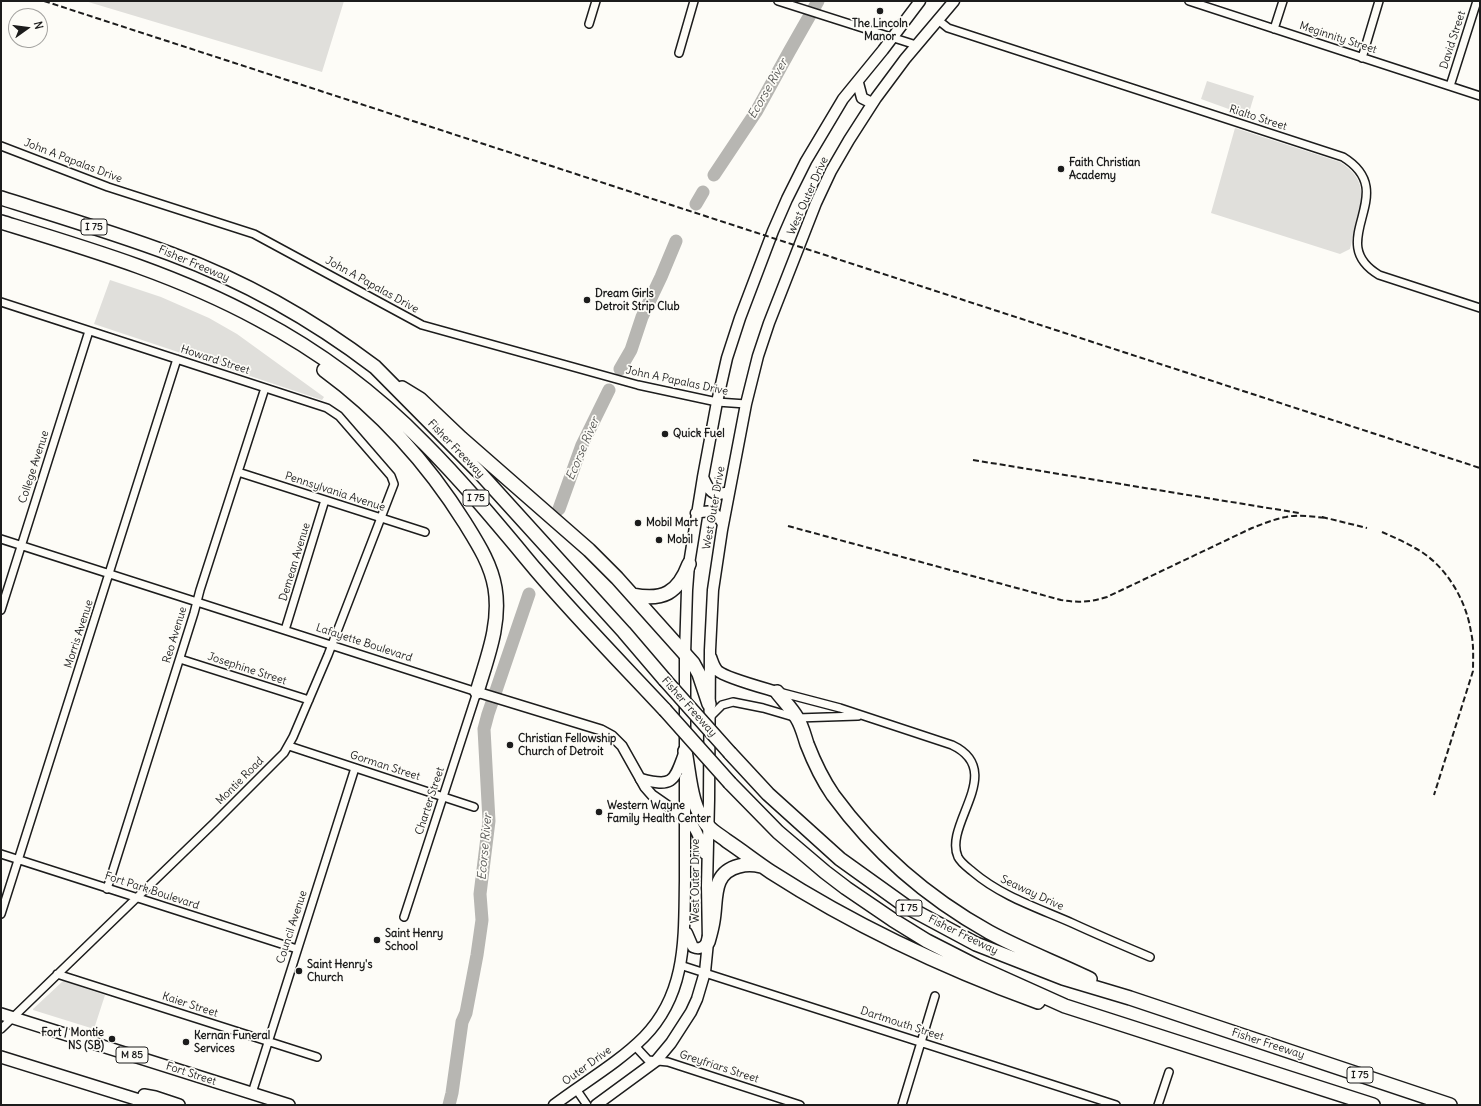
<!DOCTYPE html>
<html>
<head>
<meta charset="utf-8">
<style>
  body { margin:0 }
  #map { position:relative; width:1481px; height:1106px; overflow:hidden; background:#fdfcf7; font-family:Delius,sans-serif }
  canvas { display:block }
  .frame { position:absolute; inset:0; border:2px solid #1c1c1c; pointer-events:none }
  .north { position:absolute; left:8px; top:8px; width:40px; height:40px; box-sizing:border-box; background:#fdfcf7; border:1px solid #a3a29f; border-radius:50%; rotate:76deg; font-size:11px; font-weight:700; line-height:16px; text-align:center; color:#1c1c1c }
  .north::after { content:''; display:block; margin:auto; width:14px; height:18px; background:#1c1c1c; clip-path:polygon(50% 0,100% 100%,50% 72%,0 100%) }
</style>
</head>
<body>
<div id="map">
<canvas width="1481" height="1106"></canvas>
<div class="frame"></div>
<div class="north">N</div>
</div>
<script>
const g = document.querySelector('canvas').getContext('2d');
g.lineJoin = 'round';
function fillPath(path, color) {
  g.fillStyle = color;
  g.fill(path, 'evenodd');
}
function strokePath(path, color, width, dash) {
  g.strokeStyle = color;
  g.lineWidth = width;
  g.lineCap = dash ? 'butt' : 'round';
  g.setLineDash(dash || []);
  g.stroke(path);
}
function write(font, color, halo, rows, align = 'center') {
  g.font = font + ' Delius,sans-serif';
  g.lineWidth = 3.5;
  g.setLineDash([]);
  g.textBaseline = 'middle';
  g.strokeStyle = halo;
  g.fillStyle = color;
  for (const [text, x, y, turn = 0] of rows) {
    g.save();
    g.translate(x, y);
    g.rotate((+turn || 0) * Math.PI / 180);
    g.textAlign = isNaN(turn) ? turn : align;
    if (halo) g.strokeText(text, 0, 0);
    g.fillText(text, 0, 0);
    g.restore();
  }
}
const green = new Path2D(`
  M85,1H344L322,72Z
  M1207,81L1254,96L1248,116L1201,99Z
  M1235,128L1340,162C1370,181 1362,202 1354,231C1352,237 1352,243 1350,249L1340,254L1211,213Z
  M110,280L161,297L209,318L237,334L324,397L322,400L94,324Z
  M63,981L105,995L94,1029L33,1010V1009Z`);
const river = new Path2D(`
  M714,175L756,112L789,52L818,1
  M696,204L703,192
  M620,369L631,350L642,317L661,277L676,241
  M559,509L582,445L609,390
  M449,1105L452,1093L462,1022L466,1013L477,955L482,920L480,894L489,821L484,729L488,714L529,594`);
const minor = new Path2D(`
  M778,1L916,45
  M1189,1L1480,96
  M938,20L948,28L1343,157C1403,194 1322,241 1379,275L1480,308
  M589,24L596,1
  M1274,29L1283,1
  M679,53L694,1
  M1362,58L1379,1
  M1450,86L1477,1
  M1,146L108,187L254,234L422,325L638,385L717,402L746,404
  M1,302L327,408L339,416L391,476L394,484L328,655L293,737L284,753L214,823L1,1029
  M238,472L425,532
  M1,539L477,692L404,917
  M1,610L89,331
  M285,630L325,500
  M180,659L309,700
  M779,692L840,708L952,745C1007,771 943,824 958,857C961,863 967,867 973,872C1001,896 1038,908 1072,923C1098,935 1124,946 1150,957
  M709,718L722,705L733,702L763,708L797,718L858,716
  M289,746L474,807
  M1,854L297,949
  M107,889L194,613L200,590L265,388
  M1,914L177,359
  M680,965L1116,1105
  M57,974L317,1057
  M635,1046L648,1060L668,1062L800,1105
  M576,1089L587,1105
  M252,1093L355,768
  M902,1105L935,996
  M1158,1105L1169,1072`);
const tertiary = new Path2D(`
  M477,692L601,730L612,736L622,746L645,787L652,795L685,818`);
const secondary = new Path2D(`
  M858,83L862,98L872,103
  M703,477C709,491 712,497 729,492
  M696,513C711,510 715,510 723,524
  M711,657C713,662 714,667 718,671C726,678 764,688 777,692
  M685,758V655L687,590L689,564L703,477L717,402L727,358L740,318L773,231L787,199L806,161L843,99L883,50L920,1
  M641,779C675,788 674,780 685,751
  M685,818C697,826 700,841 705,854
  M687,933L693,947C700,950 703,947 708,942
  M554,1105C583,1083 618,1063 644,1037C687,993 684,938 685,881C685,847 685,812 685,778
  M596,1105L656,1061L671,1043L691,1012L697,999L705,972L708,942L707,886L709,800L710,650L713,590L722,530L746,404L758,356L769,323L816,203L831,171L849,140L876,98L905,59L954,1`);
const primary = new Path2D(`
  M1,1014L289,1105
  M1,1057L155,1105
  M144,1095L155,1097L179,1105`);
const motorway = new Path2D(`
  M1,198C58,216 115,233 171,254C244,281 313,320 375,367L478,471L624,632L665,680
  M1,222C89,249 177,275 258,319C319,351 376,394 424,443C464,483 500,527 536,570C577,618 622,664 665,710
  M324,370C380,411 428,464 465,523C478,544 491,564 495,588C501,624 487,658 477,692
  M402,388L420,399L461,438L589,550L617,578L693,663L699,674L709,704
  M633,595C663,601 678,593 689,564
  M777,692C783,700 792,709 797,718C802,726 804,735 807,744C814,762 822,779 833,795C874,851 928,898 989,932C1022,950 1057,963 1090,979
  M685,751C690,776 690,807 708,826C713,832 721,836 727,841C742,851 756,862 771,872C855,926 945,968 1038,1002
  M730,753L768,794L840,859L907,907L976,944L1063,978L1130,998L1450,1105
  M730,783L778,832L825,872L846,888L893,920L927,941L976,966L1065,1006L1373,1105
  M708,942C710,935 712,928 713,921C717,899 711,873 739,866C746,864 753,864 761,866`);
const rail = new Path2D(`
  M44,1L1480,468
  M973,460L1299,513
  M1322,517L1367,528
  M788,526L1061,600C1078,603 1091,602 1107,597L1252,528C1263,524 1274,519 1286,517C1299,514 1314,517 1327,518
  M1382,532C1393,537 1405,542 1415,548C1445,564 1466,599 1471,632C1474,645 1473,658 1473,671L1434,795`);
const motorwayBridge = new Path2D(`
  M665,680L730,753
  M665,710L730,783`);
const markers = [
  [880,11,4,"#1c1c1c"],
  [1061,169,4,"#1c1c1c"],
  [587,300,4,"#1c1c1c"],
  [665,434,4,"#1c1c1c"],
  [638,523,4,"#1c1c1c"],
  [659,540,4,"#1c1c1c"],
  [510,745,4,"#1c1c1c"],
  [599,812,4,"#1c1c1c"],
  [377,940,4,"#1c1c1c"],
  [299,971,4,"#1c1c1c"],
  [112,1039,4,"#1c1c1c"],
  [186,1042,4,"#1c1c1c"]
];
const shields = [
  [94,227,26],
  [476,498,26],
  [909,908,26],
  [132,1055,32],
  [1360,1075,26]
];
const shieldNames = [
  ["I 75",94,227],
  ["I 75",476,498],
  ["I 75",909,908],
  ["M 85",132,1055],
  ["I 75",1360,1075]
];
const poiNames = [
  ["The Lincoln",880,24,"center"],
  ["Manor",880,37,"center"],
  ["Faith Christian",1069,163],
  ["Academy",1069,176],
  ["Dream Girls",595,294],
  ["Detroit Strip Club",595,307],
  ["Quick Fuel",673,434],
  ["Mobil Mart",646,523],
  ["Mobil",667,540],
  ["Christian Fellowship",518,739],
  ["Church of Detroit",518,752],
  ["Western Wayne",607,806],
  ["Family Health Center",607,819],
  ["Saint Henry",385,934],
  ["School",385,947],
  ["Saint Henry's",307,965],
  ["Church",307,978],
  ["Fort / Montie",104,1033,"right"],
  ["NS (SB)",104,1046,"right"],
  ["Kernan Funeral",194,1036],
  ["Services",194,1049]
];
const streetNames = [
  ["Meginnity Street",1338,38,18],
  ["David Street",1453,40,-72],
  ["Rialto Street",1258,118,18],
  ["John A Papalas Drive",73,161,21],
  ["West Outer Drive",808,196,-66],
  ["Fisher Freeway",194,264,23],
  ["John A Papalas Drive",372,285,29],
  ["Howard Street",215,360,18],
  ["John A Papalas Drive",677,381,12],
  ["Fisher Freeway",456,449,46],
  ["College Avenue",34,467,-72],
  ["Pennsylvania Avenue",335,492,18],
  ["West Outer Drive",714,508,-80],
  ["Demean Avenue",295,562,-73],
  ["Morris Avenue",79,634,-72],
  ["Reo Avenue",175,635,-73],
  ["Lafayette Boulevard",364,643,18],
  ["Josephine Street",247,669,18],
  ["Fisher Freeway",689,707,48],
  ["Gorman Street",385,766,18],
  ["Montie Road",240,781,-45],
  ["Charter Street",430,801,-72],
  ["West Outer Drive",696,881,-90],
  ["Fort Park Boulevard",152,891,18],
  ["Seaway Drive",1032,893,25],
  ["Council Avenue",292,927,-72],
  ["Fisher Freeway",963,935,26],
  ["Kaier Street",190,1005,18],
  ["Dartmouth Street",902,1024,18],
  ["Fisher Freeway",1268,1044,18],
  ["Outer Drive",587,1066,-36],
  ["Greyfriars Street",719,1067,18],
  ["Fort Street",191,1074,18]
];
const waterNames = [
  ["Ecorse River",768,89,-60],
  ["Ecorse River",583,449,-67],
  ["Ecorse River",485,847,-85]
];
fillPath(green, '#e0dfdb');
strokePath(river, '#b7b6b2', 13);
strokePath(minor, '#1c1c1c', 10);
strokePath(tertiary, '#1c1c1c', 12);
strokePath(secondary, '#1c1c1c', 13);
strokePath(primary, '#1c1c1c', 14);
strokePath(motorway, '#1c1c1c', 16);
strokePath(minor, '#fdfcf7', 7);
strokePath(tertiary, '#fdfcf7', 9);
strokePath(secondary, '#fdfcf7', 10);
strokePath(primary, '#fdfcf7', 11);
strokePath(motorway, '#fdfcf7', 13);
strokePath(rail, '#1c1c1c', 2, [6, 3]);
strokePath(motorwayBridge, '#1c1c1c', 16, []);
strokePath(motorwayBridge, '#fdfcf7', 13);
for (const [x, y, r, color] of markers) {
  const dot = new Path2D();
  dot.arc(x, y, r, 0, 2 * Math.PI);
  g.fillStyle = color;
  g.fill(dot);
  strokePath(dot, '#fdfcf7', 1.5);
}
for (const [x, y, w] of shields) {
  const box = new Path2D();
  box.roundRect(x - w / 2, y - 8, w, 16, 3);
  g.fillStyle = '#fdfcf7';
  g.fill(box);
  strokePath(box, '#1c1c1c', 1);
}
write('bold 10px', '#1c1c1c', null, shieldNames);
write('bold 11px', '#1c1c1c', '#fdfcf7', poiNames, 'left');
write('11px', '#1c1c1c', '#fdfcf7', streetNames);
write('italic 12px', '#5a5a58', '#fdfcf7', waterNames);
</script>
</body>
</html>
